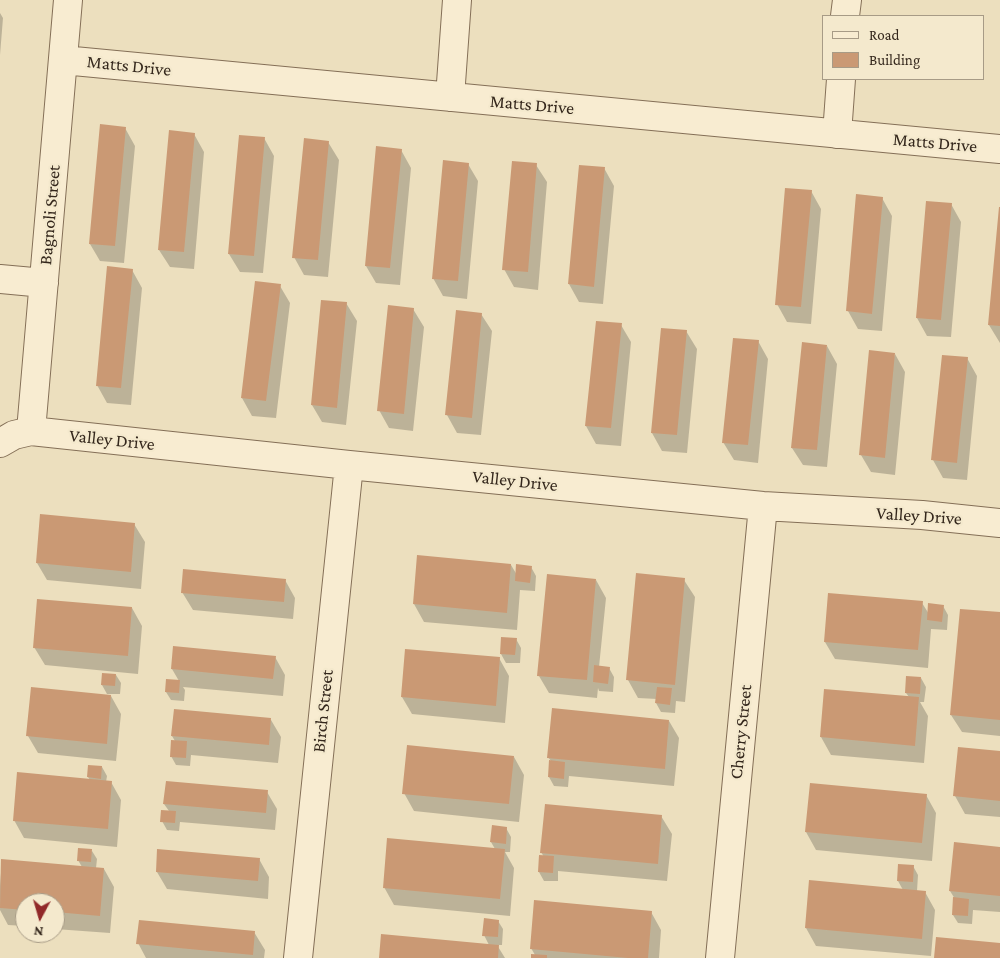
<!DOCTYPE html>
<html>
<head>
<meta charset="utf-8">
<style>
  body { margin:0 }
  #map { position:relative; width:1000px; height:958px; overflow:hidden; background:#ecdfbe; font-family:"Crimson Pro",serif }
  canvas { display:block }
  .legend { position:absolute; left:822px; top:15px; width:162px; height:65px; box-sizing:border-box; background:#f4e9cd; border:1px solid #a79b86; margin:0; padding:6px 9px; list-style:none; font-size:15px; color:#34271c }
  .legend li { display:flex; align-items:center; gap:10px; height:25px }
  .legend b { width:25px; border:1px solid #a79b86 }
  .north { position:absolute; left:15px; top:893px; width:50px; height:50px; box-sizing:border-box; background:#f4e9cd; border:1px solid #a79b86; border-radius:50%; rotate:186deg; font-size:14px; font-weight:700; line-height:20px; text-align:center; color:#34271c }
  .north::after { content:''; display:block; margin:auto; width:18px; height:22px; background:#912929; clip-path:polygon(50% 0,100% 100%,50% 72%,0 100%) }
</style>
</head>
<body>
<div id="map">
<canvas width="1000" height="958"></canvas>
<ul class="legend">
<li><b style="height:6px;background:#f8ecd1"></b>Road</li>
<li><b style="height:14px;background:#ca9974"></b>Building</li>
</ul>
<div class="north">N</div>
</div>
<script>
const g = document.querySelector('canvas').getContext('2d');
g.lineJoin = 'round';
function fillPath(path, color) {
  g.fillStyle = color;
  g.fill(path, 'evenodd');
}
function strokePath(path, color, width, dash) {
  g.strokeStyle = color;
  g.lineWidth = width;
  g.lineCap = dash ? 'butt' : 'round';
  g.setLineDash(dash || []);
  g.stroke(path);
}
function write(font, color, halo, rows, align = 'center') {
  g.font = font + ' "Crimson Pro",serif';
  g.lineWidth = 4.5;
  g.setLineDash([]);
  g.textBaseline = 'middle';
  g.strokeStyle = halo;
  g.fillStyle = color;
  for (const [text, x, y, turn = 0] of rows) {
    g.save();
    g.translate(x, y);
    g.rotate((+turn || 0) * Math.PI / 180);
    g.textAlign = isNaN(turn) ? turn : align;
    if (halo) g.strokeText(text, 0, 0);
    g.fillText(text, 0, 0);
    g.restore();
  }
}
const shadow = new Path2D(`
  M0,13L3,18L0,55Z
  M125,128L135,146L124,263L100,261L90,244Z
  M194,134L204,152L194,269L170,267L159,250Z
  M264,138L274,156L263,273L240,272L229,254Z
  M328,142L339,160L328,277L304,275L294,257Z
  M401,150L411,168L400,285L376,283L366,266Z
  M468,164L478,181L467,299L443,296L433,278Z
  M536,165L547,182L538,290L514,287L504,269Z
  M604,168L614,186L603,304L579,302L569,284Z
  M811,191L821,209L811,324L787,322L777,304Z
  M882,198L892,216L882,331L858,329L848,311Z
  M951,204L961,222L951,337L927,336L917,318Z
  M1000,210V343L989,325Z
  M132,270L142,288L131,405L107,403L97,385Z
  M280,286L290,303L276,418L252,416L242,398Z
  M346,303L357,321L346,425L322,422L312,405Z
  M413,309L424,327L413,431L389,428L379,410Z
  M481,314L492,331L481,435L457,433L447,415Z
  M621,325L631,342L621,446L596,444L586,426Z
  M686,331L697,349L687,453L662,451L652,433Z
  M758,341L768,359L758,463L734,460L723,442Z
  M827,346L837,364L827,467L803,465L792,448Z
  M895,354L905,372L895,475L871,472L861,455Z
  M967,358L977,376L967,480L943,478L933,460Z
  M134,524L145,542L141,589L47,580L37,563Z
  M511,565L517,575L531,567L536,576L535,591L520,590L517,630L424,622L414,604Z
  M285,580L295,598L293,619L193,610L182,592Z
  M596,580L606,598L599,667L609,668L614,677L613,692L599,691L598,688L597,698L549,693L539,676Z
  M684,580L695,597L685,702L676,701L675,713L661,712L656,703L657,699L638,698L628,680Z
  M922,603L929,614L943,606L948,615L947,630L931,629L928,668L835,659L825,642Z
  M132,608L142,626L138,674L45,665L34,647Z
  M1000,613V736L962,732L951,715Z
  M516,639L521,648L520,663H506L501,654Z
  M275,657L285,675L283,696L183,687L185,690L184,701L171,700L166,692L179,681L172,669Z
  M499,658L509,676L505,723L412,714L402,697Z
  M116,675L121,683L120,694H107L102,685Z
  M921,678L926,687L924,702H920L928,716L924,763L831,755L821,737L909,697L906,693Z
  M111,696L121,714L116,761L38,753L28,736Z
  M175,711L271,720L281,737L278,763L191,755L190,766L176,765L171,756L175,741L172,736Z
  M669,721L679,738L674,786L569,776L568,787L554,786L549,777L551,761L548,757Z
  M1000,753V817L965,814L955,796Z
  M514,757L524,775L519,822L414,811L404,793Z
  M102,767L107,776L106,782H111L121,800L117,847L24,838L14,820L90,780L88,777Z
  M267,792L277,809L275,830L180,822L179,831L167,830L162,821L169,811L164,804Z
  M926,795L936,813L932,861L816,850L806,832Z
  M661,816L672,834L667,881L558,871V881H544L539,872L544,857L541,852Z
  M506,828L511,837L510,852H505L514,868L510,916L394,905L384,887L495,849L491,842Z
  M1000,848V912L973,910L972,924L958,923L953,915L955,899L950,891Z
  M92,851L97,859L96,868L104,869L114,887L110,933L55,929V903H25V926L8,925L0,910V886L2,860L82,867L78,860Z
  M259,859L269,877L268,899L167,889L157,872Z
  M913,866L918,875L917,891L925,892L935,910L931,956L816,946L806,928L903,890L898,881Z
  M651,912L661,930L659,958H532L535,955L531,948Z
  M498,921L503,929L502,945H497L505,958H380L489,945L484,935Z
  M254,932L265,950L264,958H146L138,943Z`);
const building = new Path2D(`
  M100,124L126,127L115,246L89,244Z
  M169,130L195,133L184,252L158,250Z
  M239,135L265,137L254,256L228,254Z
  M304,138L329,141L318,260L292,258Z
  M376,146L402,149L390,268L365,266Z
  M443,160L469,163L458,281L432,279Z
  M512,161L537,163L528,272L502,270Z
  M579,165L605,167L594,287L568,284Z
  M785,188L812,190L801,307L775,305Z
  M856,194L883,197L872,314L846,311Z
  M926,201L952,203L941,320L916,318Z
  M999,207H1000V326L988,325Z
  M107,266L133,269L121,388L96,386Z
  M255,281L281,284L266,401L241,398Z
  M321,300L347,302L337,408L311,405Z
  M388,305L414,308L404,414L377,411Z
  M456,310L482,313L472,418L445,415Z
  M596,321L622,323L611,428L585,426Z
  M661,328L687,330L677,435L651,433Z
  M733,338L759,340L748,445L722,443Z
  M802,342L827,345L817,450L791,448Z
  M869,350L895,353L885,458L859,455Z
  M942,355L968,357L957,463L931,460Z
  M40,514L135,523L131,572L36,563Z
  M417,555L511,564L507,613L413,604Z
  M516,564L532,566L530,583L515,581Z
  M183,569L286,579L284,602L181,593Z
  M636,573L685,578L675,685L626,680Z
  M547,574L596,579L587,680L537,676Z
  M828,593L923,601L918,650L824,642Z
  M37,599L132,607L128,656L33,648Z
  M928,603L944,605L942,622L927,620Z
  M960,609L1000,612V720L950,715Z
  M501,637L517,638L515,655L500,654Z
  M173,646L276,656L273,679L171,669Z
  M405,649L500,657L496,706L401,697Z
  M594,665L610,667L608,684L593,682Z
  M102,673L116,674L115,686L101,685Z
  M906,676L921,677L920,694L905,693Z
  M166,679L180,680L179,693L165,692Z
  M31,687L111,695L107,744L26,736Z
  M657,687L672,688L670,705L655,703Z
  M824,689L919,697L915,746L820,737Z
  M552,708L669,720L665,769L547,758Z
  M174,709L271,718L269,745L171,736Z
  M171,740L187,741L186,758L170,757Z
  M407,745L514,756L509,804L402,794Z
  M958,747L1000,751V801L953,796Z
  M549,760L565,762L564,779L548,777Z
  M88,765L102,766L101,779L87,777Z
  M17,772L112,781L108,829L13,821Z
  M166,781L268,790L266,813L163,804Z
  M810,783L927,794L922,843L805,832Z
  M545,804L662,815L658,864L540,853Z
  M161,810L176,811L175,823L160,822Z
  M492,825L507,827L506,844L490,842Z
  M387,838L505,849L500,899L383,888Z
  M954,842L1000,847V896L949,891Z
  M78,848L92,849L91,862L77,861Z
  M157,849L260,858L258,881L156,872Z
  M539,855L554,856L553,873L538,872Z
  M1,859L104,868L100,916L55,912V903H25V910L0,908Z
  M898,864L914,865L913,882L897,881Z
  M809,880L926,891L922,939L805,928Z
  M953,897L969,899L968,916L952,915Z
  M534,900L652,911L648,958H628L530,949Z
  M484,918L499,920L498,937L482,936Z
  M139,920L255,931L253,955L136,944Z
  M381,934L499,945L498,958H379Z
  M936,937L1000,943V958H934Z
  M531,954L547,955V958H531Z`);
const minor = new Path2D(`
  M845,16L847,0
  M63,60L1000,149
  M450,97L457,0
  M837,134L841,79
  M0,279L44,283
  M31,431L68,0
  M0,443L14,435L31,431L349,465L763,506L922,515L1000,523
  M298,958L349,465
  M720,958L763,506`);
const streetNames = [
  ["Matts Drive",129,66,6],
  ["Matts Drive",532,105,5],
  ["Matts Drive",935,143,5],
  ["Bagnoli Street",50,215,-85],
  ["Valley Drive",112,440,6],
  ["Valley Drive",515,481,6],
  ["Valley Drive",919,516,4],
  ["Birch Street",323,711,-84],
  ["Cherry Street",741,732,-84]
];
fillPath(shadow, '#0003');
fillPath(building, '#ca9974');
strokePath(minor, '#846f57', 30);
strokePath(minor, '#f8ecd1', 28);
write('18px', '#34271c', '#f4e9cd', streetNames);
</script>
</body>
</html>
